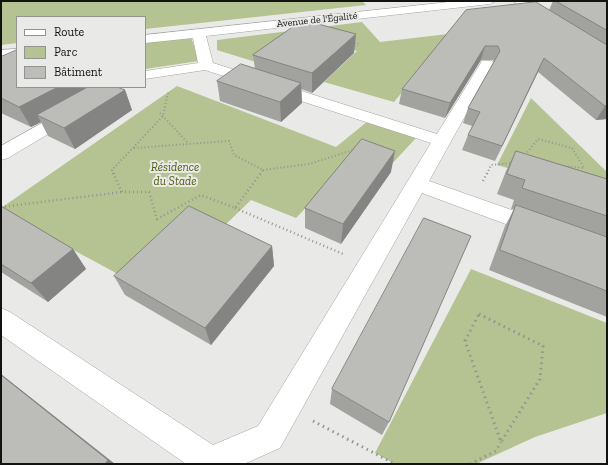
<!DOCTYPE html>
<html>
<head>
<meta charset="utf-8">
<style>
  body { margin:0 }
  #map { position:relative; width:608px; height:465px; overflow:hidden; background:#e9eae7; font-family:"Zilla Slab",serif }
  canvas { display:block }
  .frame { position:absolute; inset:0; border:2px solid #121211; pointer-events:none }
  .legend { position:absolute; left:16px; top:16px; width:130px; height:72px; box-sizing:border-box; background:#e9eae7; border:1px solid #939491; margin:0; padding:5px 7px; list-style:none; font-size:12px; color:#121211 }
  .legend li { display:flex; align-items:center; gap:8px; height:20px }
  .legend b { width:20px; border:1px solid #939491 }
</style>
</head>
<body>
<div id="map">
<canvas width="608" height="465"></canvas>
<div class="frame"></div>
<ul class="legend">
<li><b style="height:5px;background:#fff"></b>Route</li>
<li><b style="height:11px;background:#b5c291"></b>Parc</li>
<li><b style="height:11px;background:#bcbdb9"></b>Bâtiment</li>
</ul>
</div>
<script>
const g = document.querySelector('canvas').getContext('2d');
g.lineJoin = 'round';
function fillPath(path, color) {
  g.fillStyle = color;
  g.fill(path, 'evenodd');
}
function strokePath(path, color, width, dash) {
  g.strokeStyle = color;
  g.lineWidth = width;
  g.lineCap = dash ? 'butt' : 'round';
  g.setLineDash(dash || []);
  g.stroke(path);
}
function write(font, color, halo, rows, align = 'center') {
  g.font = font + ' "Zilla Slab",serif';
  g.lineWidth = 4;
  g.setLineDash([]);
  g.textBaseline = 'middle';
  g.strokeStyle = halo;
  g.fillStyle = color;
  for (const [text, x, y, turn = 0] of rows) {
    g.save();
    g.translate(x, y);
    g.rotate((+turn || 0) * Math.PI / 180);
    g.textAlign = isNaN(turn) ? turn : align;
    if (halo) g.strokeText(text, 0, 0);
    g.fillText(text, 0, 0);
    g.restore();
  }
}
const green = new Path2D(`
  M1,1H362L366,5L145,29V17H17V43L1,45Z
  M362,22L380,42L465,32L439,47L394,102L324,82L357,51L302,37L262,64L217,50V40Z
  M191,37L199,61L145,69V43Z
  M177,86L336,147L368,121L416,138L389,167L356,156L296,218L251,200L222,228L129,280L1,211V208Z
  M531,98L607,172V197L497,165Z
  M471,269L607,323V413L535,437L476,464H395L375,453Z`);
const pathFar3 = new Path2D(`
  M353,42L359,44L353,48`);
const pathFar2 = new Path2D(`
  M160,113L188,143
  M134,148L229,141L234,155L263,170L260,174
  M525,155L538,139L572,148L584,168L565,166
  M263,170L309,164L356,149
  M114,174L112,170L163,116L168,93
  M487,174L491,165L514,163`);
const pathFar1 = new Path2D(`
  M113,173L122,192H149L157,219L201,195L235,208L261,173
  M483,181L487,173
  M1,207L122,192
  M235,208L343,254`);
const path = new Path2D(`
  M479,314L543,346L540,379L501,442L465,341Z
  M313,421L395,464
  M470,464L496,451L501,442`);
const street = new Path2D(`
  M458,1H496L490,4L206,36L213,63L437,134L482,61H492L494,64L429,181L546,222L549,228L546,234L538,236L422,193L280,448L244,464H186L1,335V308L10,312L213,445L258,426L431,143L205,70L145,79V71L198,63L193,38L145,43V35Z
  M513,1H527L554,19L548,23L544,22Z
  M17,49V57L1,58V50Z
  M106,87H125L122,90L8,158L1,160V146Z`);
const wall = new Path2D(`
  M553,1H607V119L596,120L538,72L495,161L462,150L468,135L472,126L463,123L468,108L494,62L493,60H481L445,118L399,104L402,89L549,10Z
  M354,53L312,93L301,89L302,103L281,122L220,101L217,81L255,69L253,55Z
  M1,57L17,87L125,90L132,110L75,149L48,136L41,122L31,127L1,113Z
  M516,151L607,179V317L489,270L505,226L514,209H511L514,200L497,194L506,171Z
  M391,172L341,244L305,228V208Z
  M1,206L73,249L86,269L48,302L1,272Z
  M272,246L274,266L211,345L125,295L114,276Z
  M332,389L389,422L382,435L330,404Z`);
const shadedWall = new Path2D(`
  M356,34L354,53L312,93V73Z
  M485,46L481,60L445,118L450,103Z
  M544,58L538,72L495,161L502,146Z
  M301,83L302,103L281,122L280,102Z
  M58,87H88L37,115L41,122L31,127L19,107Z
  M125,90L132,110L75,149L64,128Z
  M607,105V119L596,120L605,106Z
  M395,151L391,172L341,244L343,224Z
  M272,246L274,266L211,345L205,328Z
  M73,249L86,269L48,302L31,283Z
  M1,374L115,464H105L1,375Z`);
const building = new Path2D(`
  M556,1H607V30Z
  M536,2L607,45V105L605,106L544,58L502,146L468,135L480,112L468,108L500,51L498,46H485L450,103L402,89L466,10Z
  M303,20L356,34L312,73L253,55Z
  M17,50V87H58L19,107L1,98V57Z
  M241,64L301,83L280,102L217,81Z
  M88,87H117L125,90L64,128L37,115Z
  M362,139L395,151L343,224L305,208Z
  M516,151L607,179V216L522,188L525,180L507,174Z
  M516,205L607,237V291L500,250Z
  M1,206L73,249L31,283L1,264Z
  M189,206L272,246L205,328L114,276Z
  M424,218L471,236L389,422L332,389Z
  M1,375L108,460L105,464H1Z`);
const farStreetnames = [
  ["Avenue de l'Égalité",317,20,-6]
];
const parkNames = [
  ["Résidence",175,168],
  ["du Stade",175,182]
];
fillPath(green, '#b5c291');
strokePath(street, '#a1a39f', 1);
strokePath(pathFar3, '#949492', 1.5, [0.5, 2]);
strokePath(pathFar2, '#949492', 2, [1, 2.5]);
strokePath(pathFar1, '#949492', 2.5, [1, 3]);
strokePath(path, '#949492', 3, [1.5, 4]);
fillPath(street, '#fff');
fillPath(wall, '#a2a39f');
fillPath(shadedWall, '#848482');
fillPath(building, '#bcbdb9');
strokePath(building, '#848482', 1);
write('10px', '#121211', '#e9eae7', farStreetnames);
write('italic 12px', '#4e5d0d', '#e9eae7', parkNames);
</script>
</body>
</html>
